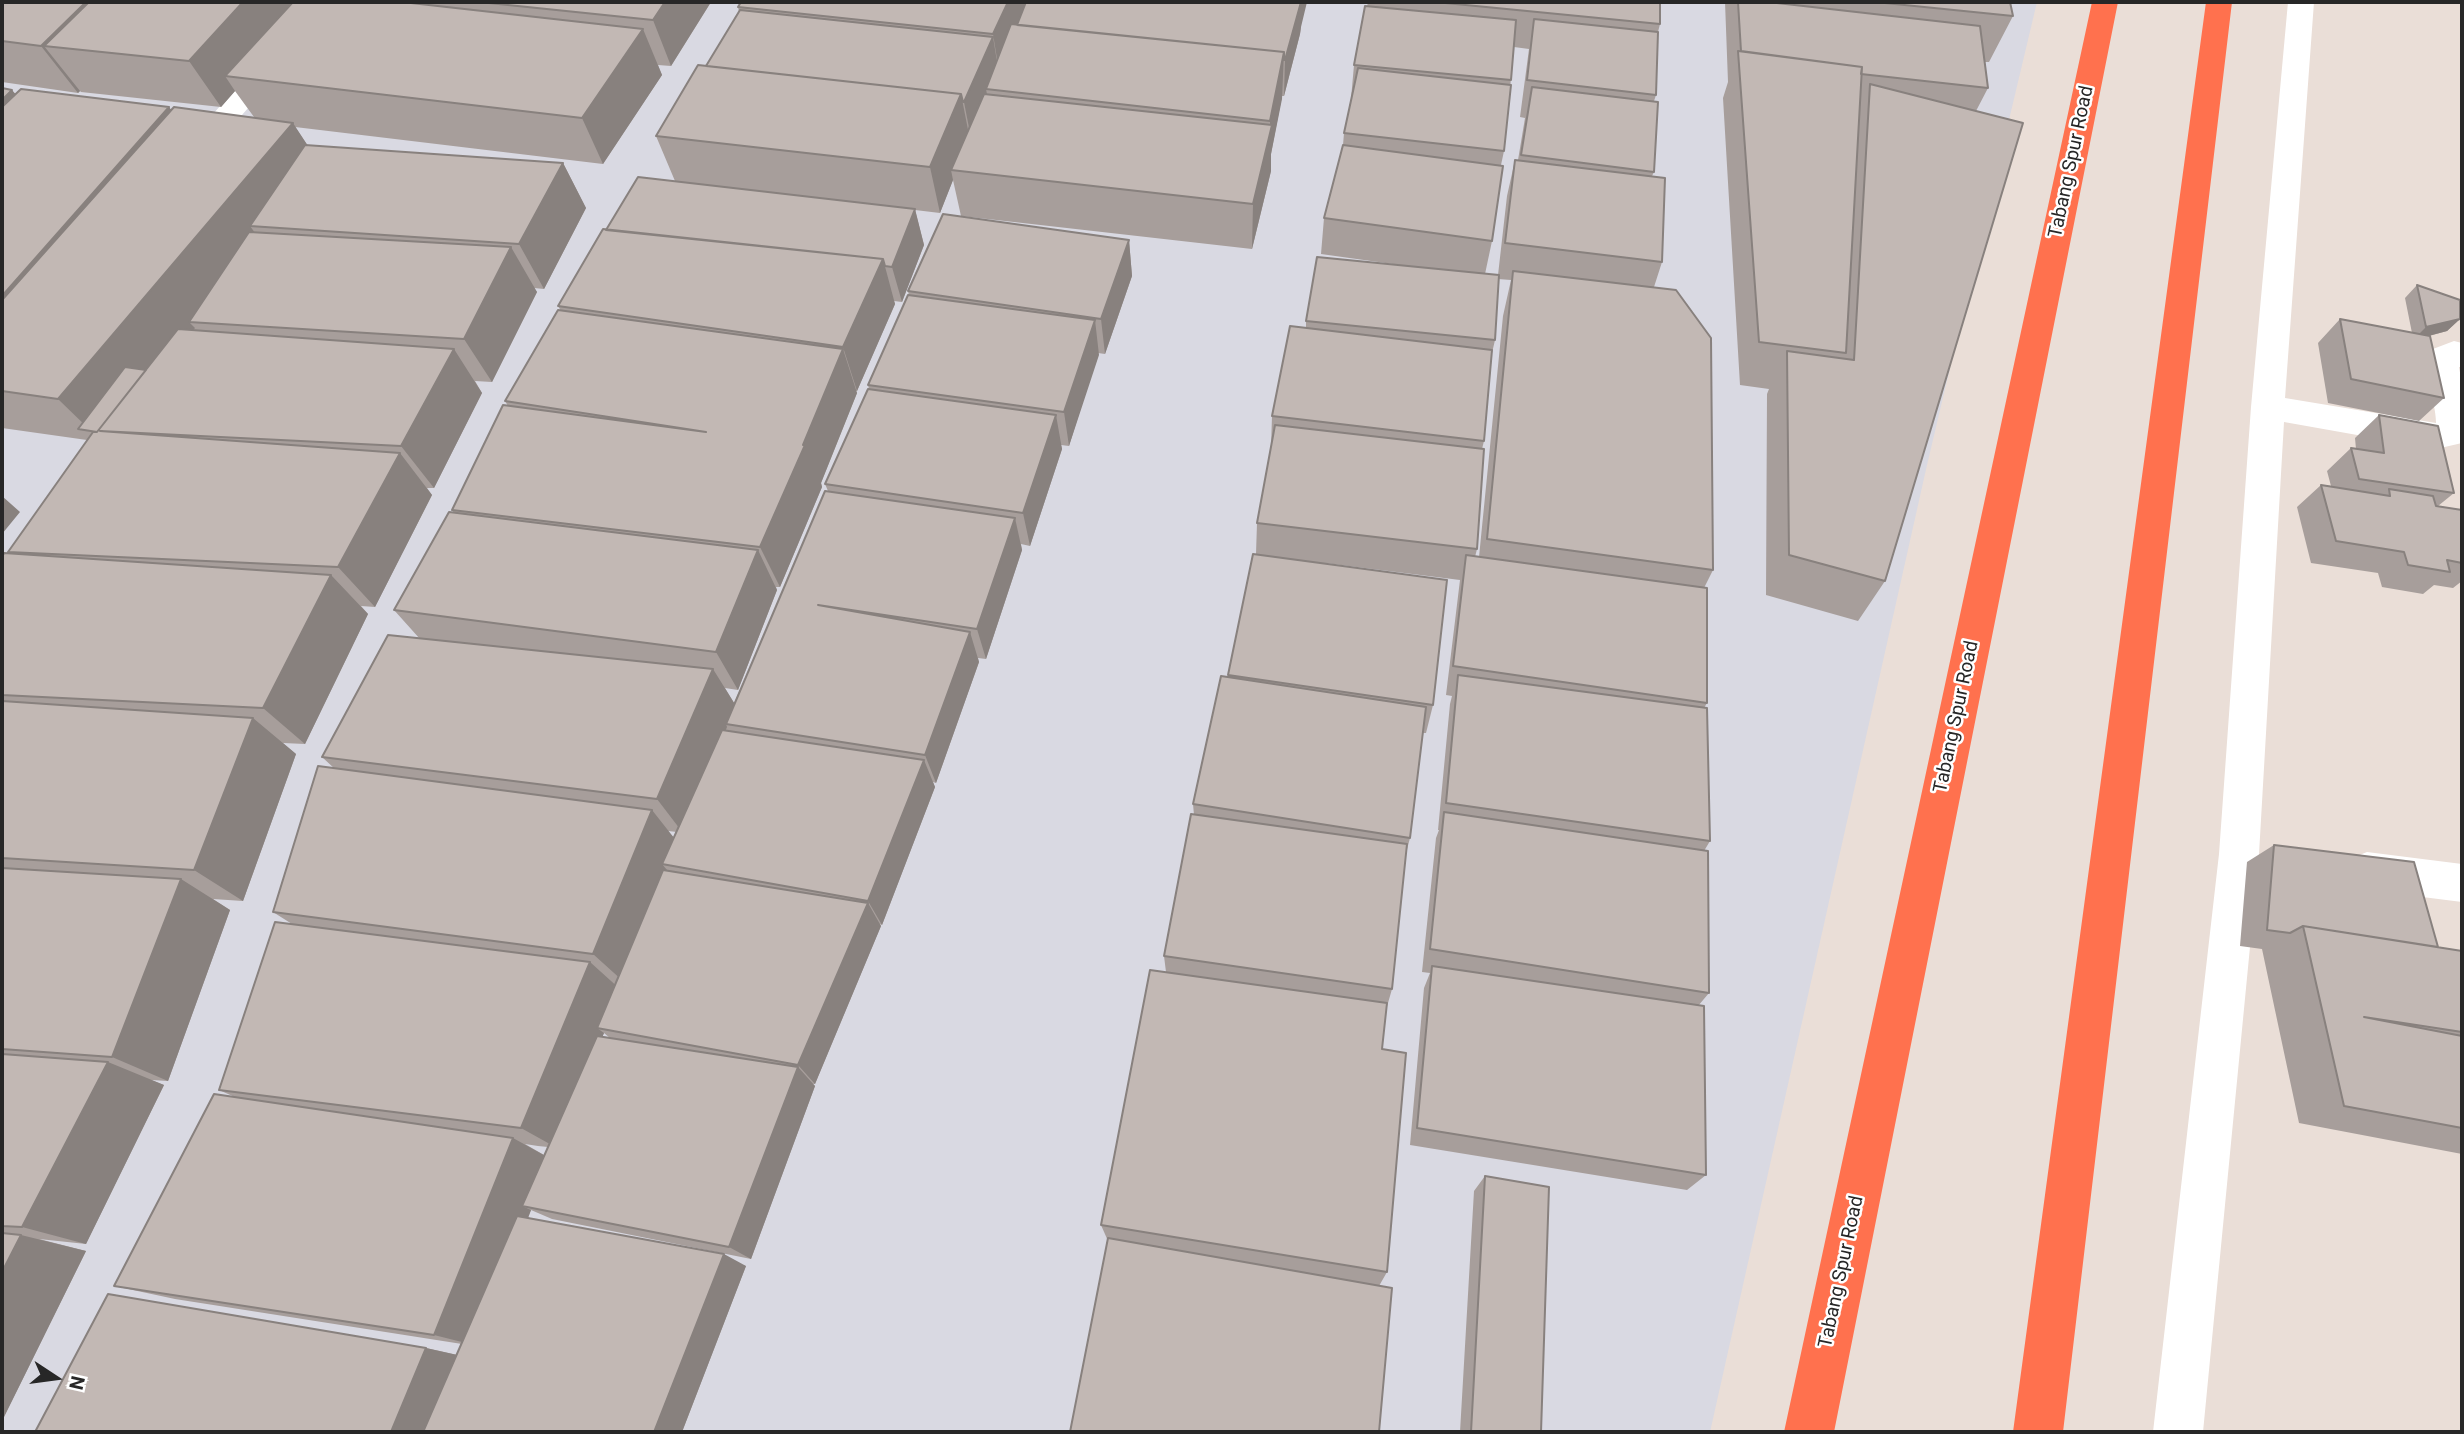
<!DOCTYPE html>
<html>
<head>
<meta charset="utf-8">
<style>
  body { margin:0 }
  #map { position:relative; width:2464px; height:1434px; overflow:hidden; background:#eaded7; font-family:Roboto,sans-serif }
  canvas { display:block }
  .frame { position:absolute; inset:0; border:4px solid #272727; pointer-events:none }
  .north { position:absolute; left:21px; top:1343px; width:70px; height:70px; -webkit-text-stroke:5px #fff; paint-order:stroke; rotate:103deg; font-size:19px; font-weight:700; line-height:28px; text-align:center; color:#272727 }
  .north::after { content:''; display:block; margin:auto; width:24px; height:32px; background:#272727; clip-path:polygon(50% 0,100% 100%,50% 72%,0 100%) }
</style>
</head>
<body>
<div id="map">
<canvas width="2464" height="1434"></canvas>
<div class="frame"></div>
<div class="north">N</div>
</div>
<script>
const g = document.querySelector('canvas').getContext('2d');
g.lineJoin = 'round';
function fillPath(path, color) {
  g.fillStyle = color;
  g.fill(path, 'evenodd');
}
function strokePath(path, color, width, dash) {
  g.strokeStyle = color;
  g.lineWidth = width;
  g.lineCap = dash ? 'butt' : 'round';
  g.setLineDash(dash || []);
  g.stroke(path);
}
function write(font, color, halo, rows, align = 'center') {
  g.font = font + ' Roboto,sans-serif';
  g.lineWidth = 5;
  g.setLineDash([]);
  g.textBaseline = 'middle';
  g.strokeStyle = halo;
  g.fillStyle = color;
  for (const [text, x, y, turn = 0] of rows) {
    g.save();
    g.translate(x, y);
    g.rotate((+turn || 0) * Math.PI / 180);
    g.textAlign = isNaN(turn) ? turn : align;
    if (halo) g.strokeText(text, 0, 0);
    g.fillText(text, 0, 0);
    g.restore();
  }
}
const industrial = new Path2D(`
  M2,2H2037L1927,465L1710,1432H2Z`);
const minor = new Path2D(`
  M313,2H340L216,145L206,148L196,145L192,139L196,133Z
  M2288,2H2314L2285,398L2436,423C2436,398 2419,372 2433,349L2454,341L2462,343V367H2459L2462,384V443L2436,449L2284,422L2259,854L2203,1432H2153L2219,854L2251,407Z
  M2367,852L2462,864V902L2367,890L2352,884L2346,871L2352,858Z`);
const highway = new Path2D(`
  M2092,2H2118L1834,1432H1784Z
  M2206,2H2232L2063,1432H2013Z`);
const wall = new Path2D(`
  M2,2H711L671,66L658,65L662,75L603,164L295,127L308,146L563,163L586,208L544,289L534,288L537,292L492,382L475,381L482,393L434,488H427L432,495L375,607L361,606L368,614L305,744L283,743L296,754L243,901L213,899L230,910L168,1081L151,1080L164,1085L86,1244L39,1239L86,1251L2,1421V557L10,554L8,552L87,440L2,428V88L16,94L169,107L171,110L254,117L235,91L221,107L81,92L80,91L78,93L2,82Z
  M1368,2H1660V24L1658,32L1656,95L1654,101V172L1652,176L1662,262L1654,287L1713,570L1704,588L1707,703L1704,708L1710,841L1704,851L1709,993L1698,1006L1706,1175L1687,1190L1410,1145L1424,988L1430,973L1422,972L1436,838L1439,830H1438L1450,704L1452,696L1446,695L1460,580L1325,563L1433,705L1426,733H1422L1410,838L1406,853L1392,989L1386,1010L1382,1049L1387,1272L1379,1286L1108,1241L1101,1225L1166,972L1164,956L1194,815L1193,804L1228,677L1256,554L1257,523L1271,448L1272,416L1306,328V321L1414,267L1321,254L1324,218L1343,145L1344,133L1351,99L1354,65ZM1514,47L1529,49L1520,117L1525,118L1518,160H1515L1507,196L1498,275L1485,274L1492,241L1501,165L1504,151ZM1498,279L1511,280L1503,316L1479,557H1475L1477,549L1482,449L1484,441L1492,353L1495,340Z
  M1725,2H2010L2013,16L1989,62H1984L1988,88L1976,111L1885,581L1858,621L1766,595L1767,394L1769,389L1740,385L1723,98L1728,82Z
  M738,7L1301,27L1300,34L1284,96H1282L1271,154V171L1252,249L961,216L953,180L940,213L915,210L924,245L902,302L894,301L895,304L857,391H856L857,393L821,483L822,487L780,587H776L777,590L738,690L725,688L734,703L828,491L825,484L869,389L868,385L909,296L908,291L1129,240L1132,276L1105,354L1098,353L1069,446L1061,445L1062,449L1030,546L1021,544L1022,550L986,659L978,658L979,662L936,783L933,782L935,787L882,925L880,924L881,926L815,1084H813L815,1086L751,1259L552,1219L531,1210L528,1218L746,1266L682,1432H35L426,1348L457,1355L462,1344L175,1299L114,1286L237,1098L219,1090L292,924L273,912L335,769L322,757L420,639L394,610L454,513L452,510L508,406L505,401L561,311L558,306L606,230L675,181L656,136L706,66L739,12ZM668,831L677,832L674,838ZM604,1033L610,1038L602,1037ZM525,1144L538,1146L548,1147L544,1155Z
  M2417,285L2460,319L2447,331L2429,336L2444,398L2419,421L2328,403L2318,343L2340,319L2412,333L2405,298Z
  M2379,415L2454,493L2438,506L2462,510V581L2453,588L2434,585L2423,594L2382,587L2378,573L2311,563L2297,507L2321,485L2331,486L2327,471L2351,448L2356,449L2355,438Z
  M2274,845L2438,947L2462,951V1154L2299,1123L2262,949L2240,946L2247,862Z
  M1485,1176L1541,1432H1460L1474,1191Z`);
const shadedWall = new Path2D(`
  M86,2H166L44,46L80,91L78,93L41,46Z
  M243,2H313L225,76L235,91L221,107L189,61Z
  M665,2H711L671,66L653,20Z
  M1008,2H1027L999,71L993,34Z
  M1301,2H1307L1301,27L1300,34L1284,96L1285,60Z
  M643,29L662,75L603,164L582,118Z
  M993,37L999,74L986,89L988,100L971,138L964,102Z
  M1284,52L1282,99L1271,154V171L1252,249L1253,204L1270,135V121Z
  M12,90L51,136L2,187V100Z
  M961,94L970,140L951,170L953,180L940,213L930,167Z
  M169,107L203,153L2,391V296Z
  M293,123L323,169L250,226L263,244L189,322L195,328L112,432L91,431L58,399Z
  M563,163L586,208L544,289L519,244Z
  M915,209L924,245L902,302L892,267Z
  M1129,240L1132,276L1105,354L1101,319Z
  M511,247L537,292L492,382L464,339Z
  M883,259L895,304L857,391L843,347Z
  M2460,319L2447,331L2413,340L2426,327Z
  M1095,320L1099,355L1069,446L1064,412Z
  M454,349L482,393L434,488L401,446Z
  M843,349L857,393L821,483L822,487L780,587L760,547Z
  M1056,415L1062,449L1030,546L1023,513Z
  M400,453L432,495L375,607L338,567Z
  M2,496L20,512L2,534Z
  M1015,518L1022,550L986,659L977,629Z
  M758,550L777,590L738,690L716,652Z
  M331,575L368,614L305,744L263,708Z
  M970,632L979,662L936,783L925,755Z
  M713,669L736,706L726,724L727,727L683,833L657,799Z
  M253,718L296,754L243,901L194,870Z
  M924,760L935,787L882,925L868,901Z
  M652,810L678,843L662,864L667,870L624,982L593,954Z
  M181,879L230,910L168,1081L112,1057Z
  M868,903L881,926L815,1084L798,1065Z
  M590,962L621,990L597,1028L604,1033L557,1148L521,1128Z
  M108,1062L164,1085L86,1244L22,1227Z
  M798,1067L815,1086L751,1259L729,1247Z
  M513,1138L551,1159L522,1206L531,1210L478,1346L434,1335Z
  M21,1235L86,1251L2,1421V1272Z
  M724,1254L746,1266L682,1432H654Z
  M426,1348L471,1358L441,1432H391Z`);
const building = new Path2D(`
  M2,2H86L41,46L2,41Z
  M89,2H243L189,61L44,46Z
  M293,2H402L643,29L582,118L225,76Z
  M479,2H665L653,20Z
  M741,2H1008L993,34L738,7Z
  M1026,2H1301L1285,60H1284V52L1017,25Z
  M1435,2H1660V24Z
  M1738,2H1768L1980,26L1988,88L1861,74L1862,67L1741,51Z
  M1875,2H2010L2013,16Z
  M1365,6L1516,20L1511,80L1354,65Z
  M740,10L993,37L964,102H963L961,94L706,66Z
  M1534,19L1658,32L1656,95L1527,80Z
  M1011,24L1284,52L1270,121L986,89Z
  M1738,51L1862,67L1846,353L1759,342Z
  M698,65L961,94L930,167L656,136Z
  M1358,68L1511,85L1504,151L1344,133Z
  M1870,84L2023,123L1885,581L1789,555L1787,351L1854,360Z
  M1532,87L1658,102L1654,172L1521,155Z
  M2,88L12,90L2,100Z
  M21,89L169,107L2,296V107Z
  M984,94L1272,125L1253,204L951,170Z
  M174,107L293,123L58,399L2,391V300Z
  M305,145L563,163L519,244L250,226Z
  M1343,145L1503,166L1492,241L1324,218Z
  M1515,160L1665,178L1662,262L1505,243Z
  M638,177L915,209L892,267L885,266L883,259L606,230Z
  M943,214L1129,240L1101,319L908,291Z
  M603,229L883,259L843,347L558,306Z
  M249,232L511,247L464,339L189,322Z
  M1317,257L1499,275L1495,340L1306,321Z
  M1513,271L1676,290L1711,338L1713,570L1487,539Z
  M2417,285L2460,300V319L2426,327Z
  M908,295L1095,320L1064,412L868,385Z
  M558,310L843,349L803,445H805L760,547L452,510L503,405L706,432L505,401Z
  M2340,319L2430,336L2444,398L2351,379Z
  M1290,326L1492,350L1484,441L1272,416Z
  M178,329L454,349L401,446L100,431L400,453L338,567L8,552L93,432H97Z
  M125,367L146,370L97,432L78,429Z
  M868,389L1056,415L1023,513L825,484Z
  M2379,415L2438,426L2454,493L2359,479L2351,448L2384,453Z
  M1275,425L1484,449L1477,549L1257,523Z
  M2321,485L2390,496L2389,489L2433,496L2436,506L2462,510V563L2447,560L2450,572L2408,565L2404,552L2336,541Z
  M825,491L1015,518L977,629L818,605L970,632L925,755L726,724Z
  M449,512L758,550L716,652L394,610Z
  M4,553L331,575L263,708L2,695V557Z
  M1253,554L1447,580L1433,705L1228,675Z
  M1466,555L1707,588V703L1453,666Z
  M388,635L713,669L657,799L322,757Z
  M1458,675L1707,708L1710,841L1446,803Z
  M1221,676L1426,707L1410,838L1193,804Z
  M2,701L253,718L194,870L2,858Z
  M722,730L924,760L868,901L662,864Z
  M318,766L652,810L593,954L273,912Z
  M1444,812L1708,851L1709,993L1430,949Z
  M1191,814L1407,844L1392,989L1164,956Z
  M2274,845L2414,862L2438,947L2303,926L2290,933L2267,930Z
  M2,868L181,879L112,1057L2,1049Z
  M663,870L868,903L798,1065L597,1028Z
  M275,922L590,962L521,1128L219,1090Z
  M2303,926L2462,951V1032L2364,1017L2462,1036V1128L2344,1106Z
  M1432,966L1704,1006L1706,1175L1417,1128Z
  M1150,970L1387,1003L1382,1049L1406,1053L1387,1272L1101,1225Z
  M597,1036L798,1067L729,1247L522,1206Z
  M2,1054L108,1062L22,1227L2,1226Z
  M214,1094L513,1138L434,1335L114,1286Z
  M1485,1176L1549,1187L1541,1432H1471Z
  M517,1216L724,1254L654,1432H423Z
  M2,1233L21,1235L2,1272Z
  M1108,1238L1392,1288L1379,1432H1070Z
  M108,1294L426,1348L391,1432H35Z`);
const streetNames = [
  ["Tabang Spur Road",2072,162,-78],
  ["Tabang Spur Road",1957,717,-78],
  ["Tabang Spur Road",1842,1272,-78]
];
fillPath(industrial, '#d9d9e2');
fillPath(minor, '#fff');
fillPath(highway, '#ff714e');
fillPath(wall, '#a79e9b');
fillPath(shadedWall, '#88817e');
fillPath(building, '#c2b8b4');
strokePath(building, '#88817e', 2);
write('19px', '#272727', '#fff', streetNames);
</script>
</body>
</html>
